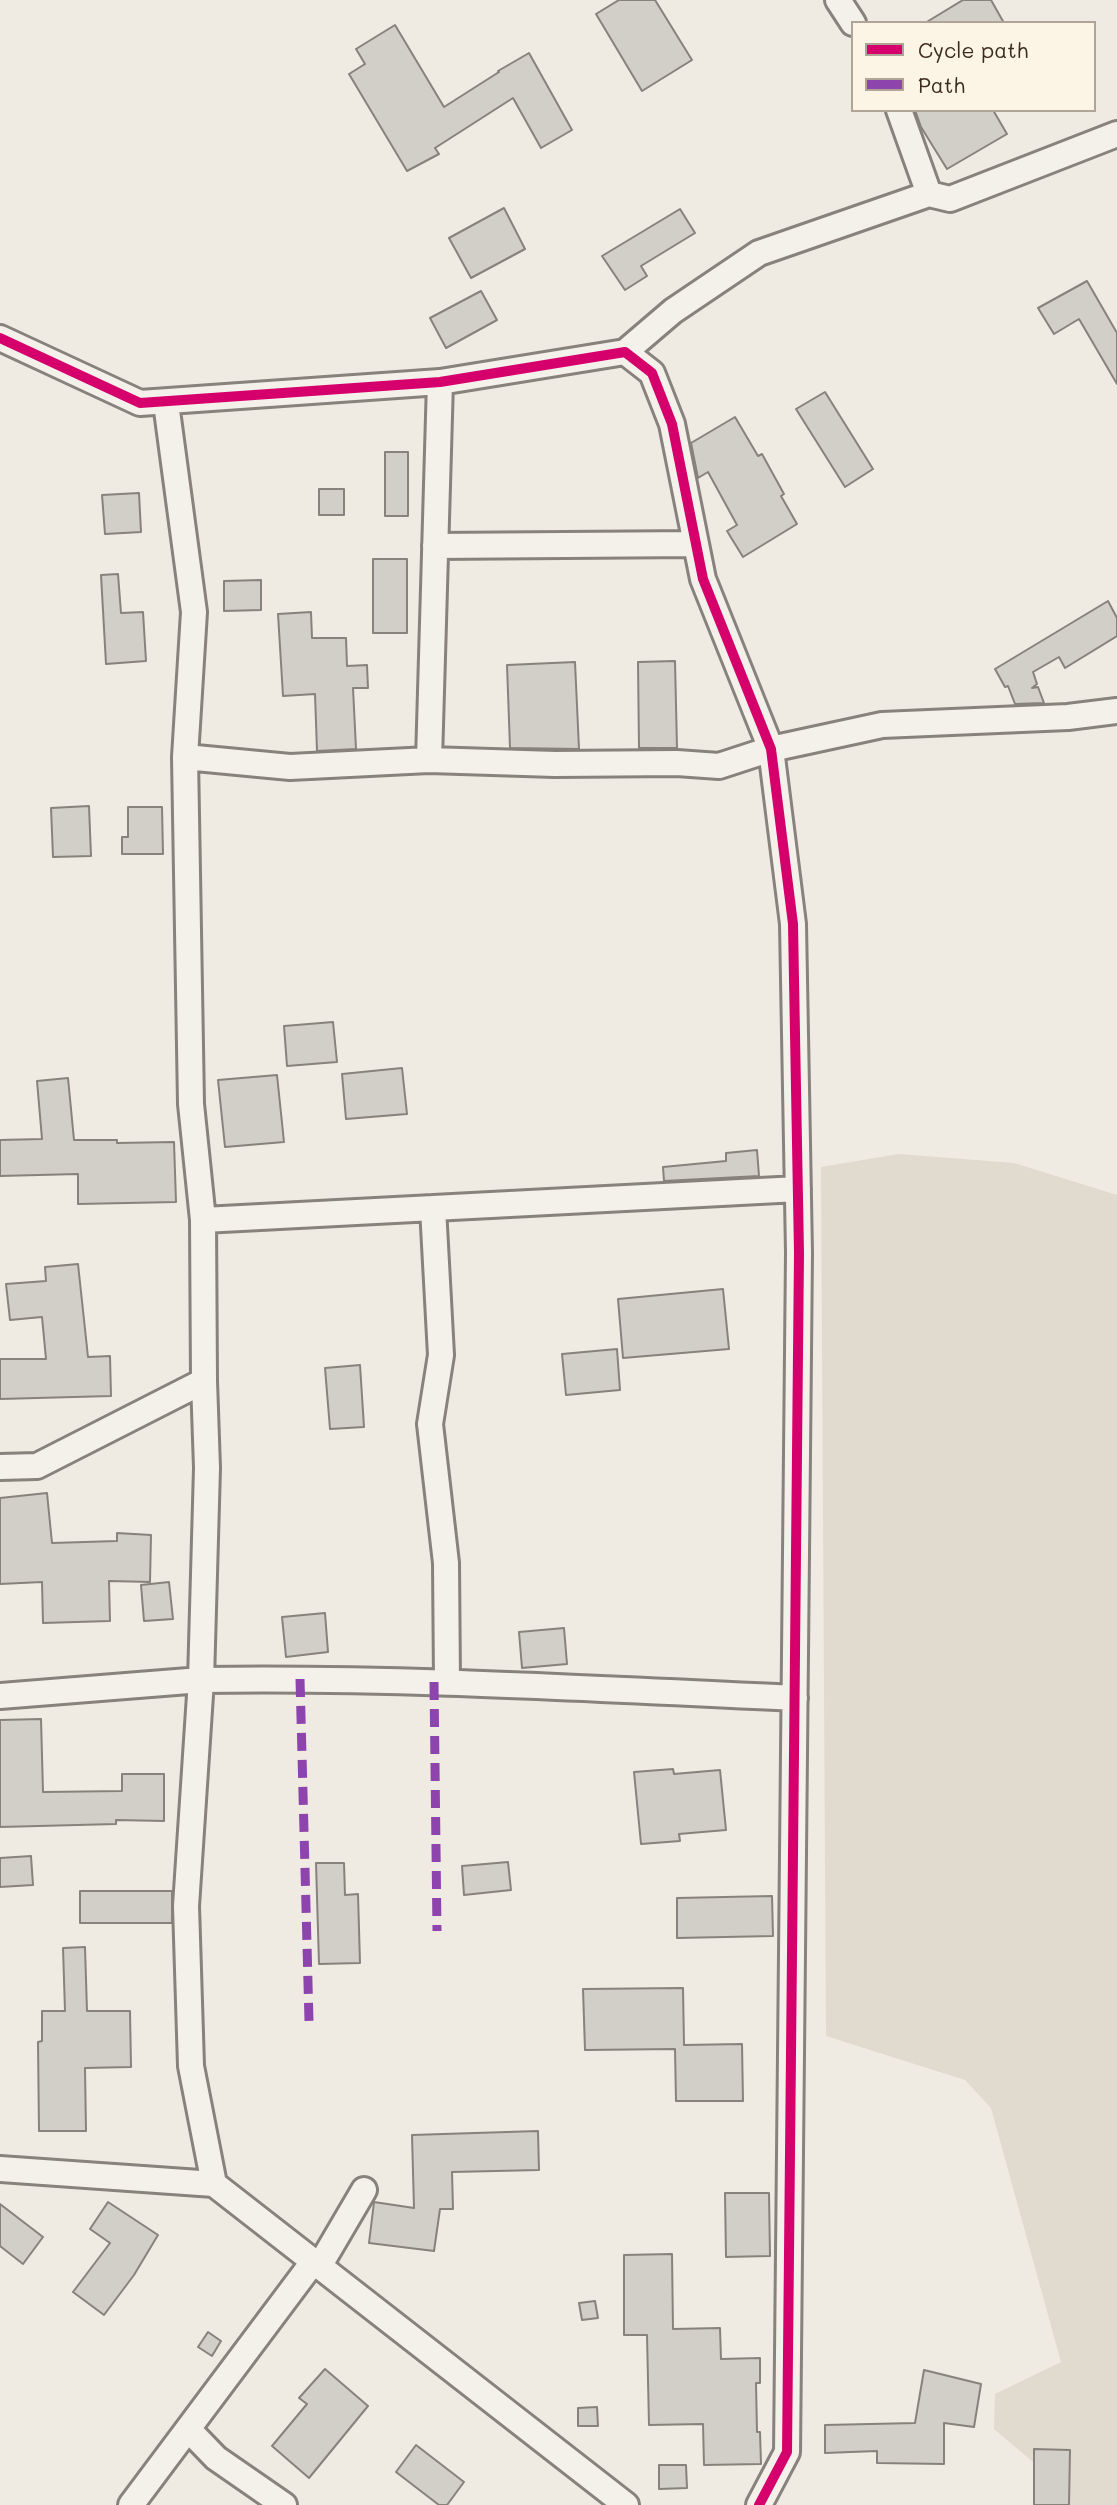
<!DOCTYPE html>
<html>
<head>
<meta charset="utf-8">
<style>
  body { margin:0 }
  #map { position:relative; width:1117px; height:2505px; overflow:hidden; background:#efebe2; font-family:Mali,sans-serif }
  canvas { display:block }
  .legend { position:absolute; left:851px; top:21px; width:245px; height:91px; box-sizing:border-box; background:#fcf5e5; border:2px solid #afa495; margin:0; padding:9px 12px; list-style:none; font-size:21px; color:#3b2a1e }
  .legend li { display:flex; align-items:center; gap:14px; height:35px }
  .legend b { width:35px; border:2px solid #afa495 }
</style>
</head>
<body>
<div id="map">
<canvas width="1117" height="2505"></canvas>
<ul class="legend">
<li><b style="height:9px;background:#d6006c"></b>Cycle path</li>
<li><b style="height:9px;background:#8e44ad"></b>Path</li>
</ul>
</div>
<script>
const g = document.querySelector('canvas').getContext('2d');
g.lineJoin = 'round';
function fillPath(path, color) {
  g.fillStyle = color;
  g.fill(path, 'evenodd');
}
function strokePath(path, color, width, dash) {
  g.strokeStyle = color;
  g.lineWidth = width;
  g.lineCap = dash ? 'butt' : 'round';
  g.setLineDash(dash || []);
  g.stroke(path);
}
const green = new Path2D(`
  M899,1154L1014,1163L1117,1195V2505H1066L1052,2478L994,2429L995,2394L1061,2362L991,2108L965,2080L826,2036L821,1167Z`);
const building = new Path2D(`
  M619,0H655L692,60L642,91L596,14Z
  M963,0H991L1004,23H925Z
  M395,25L444,107L499,72L498,71L529,53L572,130L541,148L513,98L435,148L439,154L407,171L349,74L365,64L356,49Z
  M915,110H993L1007,134L947,169L921,127Z
  M504,208L525,249L471,278L449,238Z
  M680,209L695,233L641,266L647,276L625,290L602,256Z
  M1087,281L1117,333V384L1079,319L1054,334L1038,308Z
  M481,291L497,320L446,348L430,318Z
  M825,392L873,469L845,487L796,409Z
  M735,417L758,456L762,454L784,494L781,496L797,524L743,557L727,531L737,525L708,472L698,478L691,443Z
  M385,452H408V516H385Z
  M319,489H344V515H319Z
  M139,493L141,532L105,534L102,495Z
  M373,559H407V633H373Z
  M118,574L121,613L143,612L146,661L106,664L101,575Z
  M261,580V610L224,611V581Z
  M1108,601L1117,618V636L1065,668L1059,657L1033,672L1037,684L1032,688L1038,687L1044,703L1015,704L1008,686L1005,687L995,669Z
  M311,612L312,638H346L347,666L367,665L368,688H353L356,749L317,751L315,694L283,696L278,614Z
  M675,661L677,748H639L638,662Z
  M575,662L579,749L510,748L507,665Z
  M89,806L91,856L53,857L51,808Z
  M128,807H162L163,854H122V837H128Z
  M333,1022L337,1062L287,1066L284,1026Z
  M402,1068L407,1114L346,1119L342,1074Z
  M277,1075L284,1142L225,1147L218,1080Z
  M68,1078L74,1140H117V1143L174,1142L176,1202L78,1204V1174L0,1176V1140L42,1139L37,1081Z
  M757,1150L759,1176L664,1181L663,1167L726,1161V1153Z
  M78,1264L88,1357L110,1356L111,1396L0,1399V1359H46L42,1317L10,1320L6,1284L46,1281L45,1267Z
  M723,1289L729,1349L623,1358L618,1299Z
  M617,1349L620,1390L566,1395L562,1354Z
  M360,1365L364,1427L330,1429L325,1368Z
  M47,1493L52,1543L117,1541V1533L151,1535L150,1582L109,1581L110,1621L43,1623L42,1582L0,1584V1498Z
  M169,1582L173,1619L144,1621L141,1585Z
  M325,1613L328,1652L286,1657L282,1617Z
  M564,1628L567,1664L522,1668L519,1632Z
  M41,1719L43,1792L122,1791V1774H164V1821L116,1820V1824L0,1827V1720Z
  M673,1769L674,1774L720,1770L726,1830L679,1834L680,1841L641,1844L634,1772Z
  M31,1856L33,1885L0,1887V1858Z
  M508,1862L511,1890L464,1895L462,1866Z
  M316,1863H344L345,1895L358,1894L360,1963L319,1964Z
  M80,1891H172V1923H80Z
  M772,1896L773,1936L677,1938V1898Z
  M85,1947L87,2011H130L131,2067L85,2068L86,2131H39L38,2042L42,2041V2011H65L63,1948Z
  M683,1988L684,2045L742,2044L743,2101H676L675,2049L585,2050L583,1989Z
  M538,2131L539,2170L452,2172L453,2209H440L434,2251L369,2243L374,2202L414,2208L412,2135Z
  M725,2193H769L770,2256L726,2257Z
  M108,2202L158,2235L134,2275L104,2315L73,2292L110,2243L90,2229Z
  M0,2204L43,2237L23,2264L0,2246Z
  M672,2254L673,2329L720,2328L721,2359L760,2358V2383H756L757,2432H760L761,2464L704,2465L703,2424L649,2425L647,2335H624V2255Z
  M595,2301L598,2318L582,2320L579,2303Z
  M208,2332L221,2341L212,2356L198,2347Z
  M325,2369L368,2406L309,2478L272,2446L307,2404L299,2398Z
  M924,2370L981,2384L974,2427L944,2423V2464L877,2463V2451L825,2453V2425L915,2423Z
  M597,2407L598,2426H578V2408Z
  M416,2445L464,2482L447,2505H439L396,2472Z
  M1034,2449L1070,2450L1069,2505H1034Z
  M659,2465H686L687,2488L659,2489Z`);
const minor = new Path2D(`
  M838,0L853,23
  M899,110L929,194
  M0,338L140,403L440,382L625,352L652,373L672,424L703,579L771,749L793,924L799,1253L787,2452L759,2505
  M625,352L673,311L759,253L929,194L950,199L1117,134
  M435,546L695,544
  M185,757L290,767L429,760L555,764L677,763L719,766L771,749L882,725L1068,717L1117,711
  M429,760L440,382
  M433,1208L441,1355L430,1424L446,1563L447,1682
  M203,1220L798,1189
  M204,1381L207,1468L201,1680C399,1677 597,1689 795,1698
  M0,1467L37,1466L204,1381L203,1220L191,1104L185,757L194,612L166,403
  M0,1696L201,1680L186,1906L191,2066L214,2184
  M0,2169L214,2184L626,2505
  M188,2429L216,2458L284,2505
  M131,2505L313,2262L320,2265L364,2190`);
const quiet = new Path2D(`
  M300,1679L309,2021
  M434,1682L437,1931`);
const cycleway = new Path2D(`
  M0,338L140,403L440,382L625,352L652,373L672,424L703,579L771,749L793,924L799,1253L787,2452L759,2505`);
fillPath(green, '#e1dace');
fillPath(building, '#d2cec8');
strokePath(building, '#87827b', 2);
strokePath(minor, '#87827b', 30);
strokePath(minor, '#f4f1ea', 24);
strokePath(quiet, '#8e44ad', 9, [18, 9]);
strokePath(cycleway, '#d6006c', 10);
</script>
</body>
</html>
